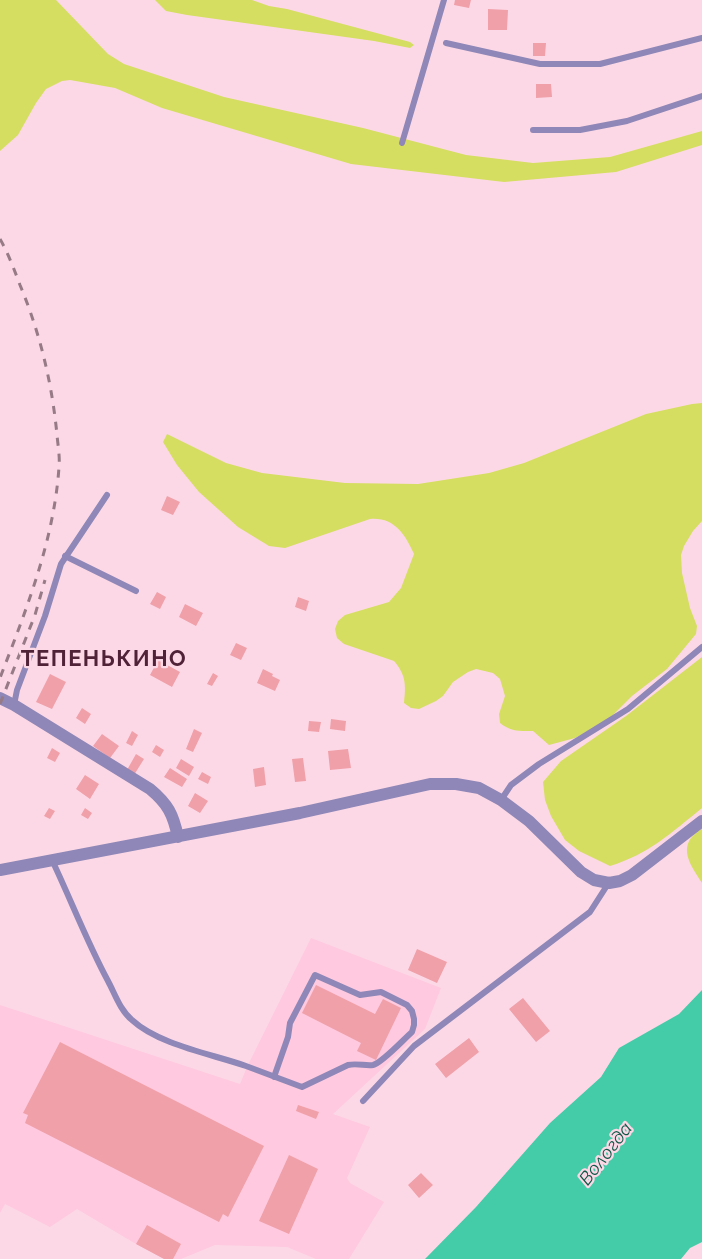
<!DOCTYPE html>
<html>
<head>
<meta charset="utf-8">
<style>
  body { margin:0 }
  canvas { display:block; background:#fcd8e6 }
</style>
</head>
<body>
<canvas width="702" height="1259"></canvas>
<script>
const g = document.querySelector('canvas').getContext('2d');
g.lineJoin = 'round';
function fillPath(path, color) {
  g.fillStyle = color;
  g.fill(path, 'evenodd');
}
function strokePath(path, color, width, dash) {
  g.strokeStyle = color;
  g.lineWidth = width;
  g.lineCap = dash ? 'butt' : 'round';
  g.setLineDash(dash || []);
  g.stroke(path);
}
function write(font, color, halo, rows, align = 'center') {
  g.font = font + ' Raleway,sans-serif';
  g.lineWidth = 4.5;
  g.setLineDash([]);
  g.textBaseline = 'middle';
  g.strokeStyle = halo;
  g.fillStyle = color;
  for (const [text, x, y, turn = 0] of rows) {
    g.save();
    g.translate(x, y);
    g.rotate((+turn || 0) * Math.PI / 180);
    g.textAlign = isNaN(turn) ? turn : align;
    if (halo) g.strokeText(text, 0, 0);
    g.fillText(text, 0, 0);
    g.restore();
  }
}
const built = new Path2D(`
  M311,938L441,988L425,1029L333,1114L370,1127L347,1178L350,1183L384,1202L349,1259H316L287,1247L215,1245L181,1259H164L136,1244L77,1209L50,1227L5,1204L0,1213V1005L240,1084L247,1067Z`);
const green = new Path2D(`
  M0,0H56L108,54L124,64L224,97L363,128L466,155L533,163L610,157L702,131V145L616,172L504,182L351,164L162,108L115,88L70,80L62,81L46,89L36,103L18,135L0,151Z
  M155,0H252L269,6L287,9L410,42L414,45L410,48L374,41L187,15L166,11Z
  M702,403V521L693,531L684,546L681,555L682,573L690,608L697,626L696,634L667,669L632,696L607,721L575,738L549,745L533,731C520,731 511,732 500,723L499,714L505,696L500,679L493,673L476,669L468,672L453,682L443,696L436,701L419,709L411,708L404,703C406,685 406,675 394,661L344,644L337,638L335,629L338,621L345,615L389,602L401,588L414,554C405,534 394,517 370,519L285,548L269,546L238,527L199,492L177,465L163,442L167,434L226,463L262,473L345,483L418,484L489,473L524,463L646,414L692,404Z
  M702,657V808C671,833 649,854 610,866L579,851L565,840L551,816L545,800L543,782L561,761L626,716Z
  M702,828V883C694,870 680,853 691,838C694,834 699,831 702,828Z`);
const water = new Path2D(`
  M702,990V1242L690,1248L681,1259H425L476,1207L550,1123L601,1077L619,1048L679,1014Z`);
const building = new Path2D(`
  M455,0H471L469,8L454,5Z
  M488,9L508,10L507,30H488Z
  M533,43H546L545,56H533Z
  M536,84H551L552,97L536,98Z
  M167,496L180,502L173,515L161,510Z
  M157,592L166,597L160,609L150,604Z
  M298,597L309,601L306,611L295,607Z
  M185,604L203,613L196,626L179,617Z
  M236,643L247,648L241,660L230,655Z
  M158,660L180,672L172,687L150,675Z
  M263,669L273,674L272,676L280,680L275,691L257,683Z
  M213,673L218,676L212,686L207,684Z
  M50,674L66,682L52,709L36,702Z
  M82,708L91,714L85,724L76,718Z
  M331,719L346,721L345,731L330,729Z
  M309,721L321,722L319,732L308,731Z
  M194,729L202,733L193,752L186,749Z
  M132,731L138,735L132,746L126,743Z
  M102,734L119,746L110,758L93,746Z
  M156,745L164,750L160,757L152,752Z
  M52,748L60,753L55,762L47,758Z
  M348,749L351,768L330,770L328,751Z
  M136,754L144,759L134,775L127,770Z
  M303,758L306,781L295,782L292,759Z
  M181,759L194,767L189,776L176,768Z
  M264,767L266,785L255,787L253,769Z
  M170,768L187,779L182,787L164,777Z
  M202,772L211,777L208,784L198,779Z
  M85,775L99,784L90,799L76,789Z
  M195,793L208,801L200,813L188,806Z
  M49,808L55,811L50,819L44,816Z
  M85,808L92,813L88,819L81,815Z
  M417,949L447,962L437,983L408,970Z
  M316,985L375,1014L383,999L401,1008L376,1060L357,1051L361,1043L302,1013Z
  M523,998L550,1031L536,1042L509,1009Z
  M469,1038L479,1052L446,1078L435,1064Z
  M60,1042L264,1146L228,1217L223,1214L219,1222L25,1123L28,1115L23,1113Z
  M298,1105L319,1112L316,1119L296,1111Z
  M289,1155L318,1169L289,1234L259,1221Z
  M421,1173L433,1185L419,1198L408,1185Z
  M147,1225L181,1244L173,1259H164L136,1244Z`);
const service = new Path2D(`
  M446,43L540,64H600L702,38
  M533,130H580L627,121L702,96
  M402,143L444,0
  M65,556L136,591
  M14,705L17,690L45,616L61,564L107,495
  M501,800L511,785L539,764L628,709L702,647
  M52,860C71,900 87,942 108,981C115,994 120,1010 132,1020C159,1045 212,1054 246,1066C265,1073 283,1080 302,1087L348,1065C357,1063 365,1066 373,1065C382,1063 404,1039 412,1032L414,1025V1019L412,1011L407,1005L381,992L360,995L315,975L290,1023L288,1037L274,1077
  M363,1101L414,1046L590,912L608,884`);
const minor = new Path2D(`
  M0,698L14,705L150,789C168,804 173,814 178,837
  M0,870L300,813L430,784H456L479,788L501,800L529,821L581,872L594,880L609,883L620,881L632,875L702,821`);
const rail = new Path2D(`
  M0,239C8,253 14,269 20,285C40,333 52,383 57,435C58,446 60,457 59,467C54,541 26,610 0,678
  M0,704L35,615L45,580`);
const waterNames = [
  ["Вологда",606,1154,-52]
];
const districtNames = [
  ["ТЕПЕНЬКИНО",104,659]
];
fillPath(built, '#ffc9df');
fillPath(green, '#d6de61');
fillPath(water, '#44cba8');
fillPath(building, '#f0a0a9');
strokePath(service, '#8f87b7', 6);
strokePath(minor, '#8f87b7', 12);
strokePath(rail, '#967a85', 3, [8, 8]);
write('italic 18px', '#0c5846', '#fcd8e6', waterNames);
g.letterSpacing = '1.5px';
write('bold 22px', '#502238', '#fcd8e6', districtNames);
g.letterSpacing = '0px';
</script>
</body>
</html>
